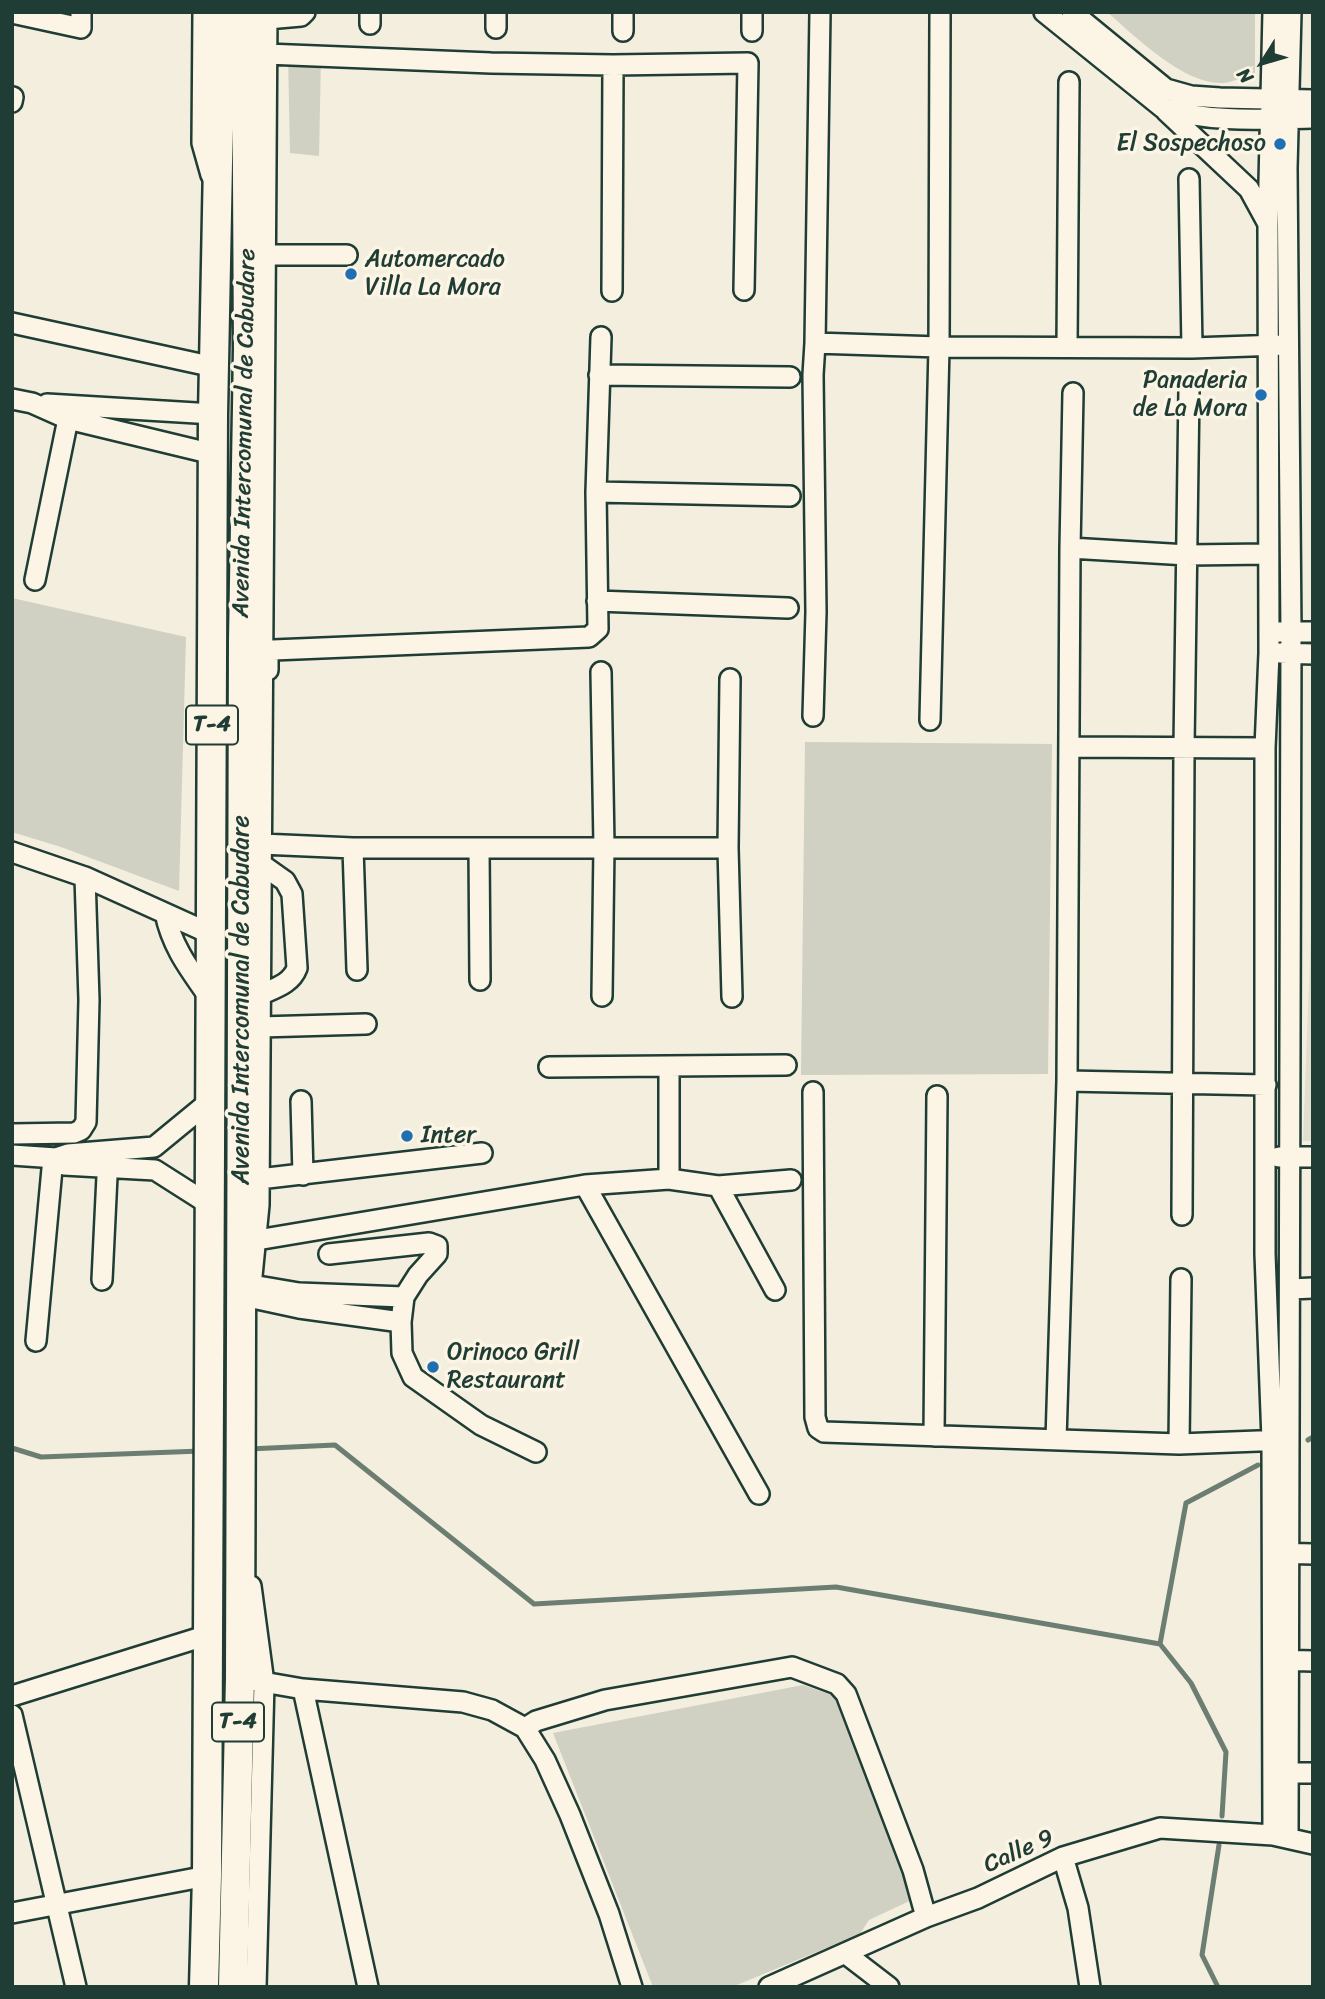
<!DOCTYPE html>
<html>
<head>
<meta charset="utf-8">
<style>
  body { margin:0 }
  #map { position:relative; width:1325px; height:1999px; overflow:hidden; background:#f3eede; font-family:Sriracha,sans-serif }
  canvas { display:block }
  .frame { position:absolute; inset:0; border:14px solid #1f3d34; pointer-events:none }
  .north { position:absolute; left:1227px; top:28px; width:70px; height:70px; -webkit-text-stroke:5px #fcf5e5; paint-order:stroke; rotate:233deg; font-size:19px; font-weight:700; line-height:28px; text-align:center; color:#1f3d34 }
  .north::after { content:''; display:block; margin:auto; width:24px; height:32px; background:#1f3d34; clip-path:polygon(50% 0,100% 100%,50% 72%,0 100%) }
</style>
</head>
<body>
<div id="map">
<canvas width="1325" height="1999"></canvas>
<div class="frame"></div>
<div class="north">N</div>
</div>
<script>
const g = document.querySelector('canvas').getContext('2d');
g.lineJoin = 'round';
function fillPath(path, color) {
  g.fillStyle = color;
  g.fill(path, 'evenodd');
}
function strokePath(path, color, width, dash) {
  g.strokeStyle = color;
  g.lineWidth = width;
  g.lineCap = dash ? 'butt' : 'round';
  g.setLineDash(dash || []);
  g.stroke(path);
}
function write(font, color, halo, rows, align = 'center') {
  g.font = font + ' Sriracha,sans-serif';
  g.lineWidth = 7;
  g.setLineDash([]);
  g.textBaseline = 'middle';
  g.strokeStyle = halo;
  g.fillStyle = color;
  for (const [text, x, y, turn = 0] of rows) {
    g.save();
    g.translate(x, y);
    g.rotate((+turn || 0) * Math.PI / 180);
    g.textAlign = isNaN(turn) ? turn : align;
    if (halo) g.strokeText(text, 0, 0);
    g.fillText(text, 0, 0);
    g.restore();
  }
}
const built = new Path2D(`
  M1312,904L1313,1141H1303Z`);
const green = new Path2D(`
  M1107,12H1255V73C1245,76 1233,82 1223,83C1184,85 1136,37 1107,12Z
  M288,54L321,58L319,156L290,153Z
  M12,598L186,637L179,891L61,847L12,832Z
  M805,742L1052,744L1048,1074L801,1075Z
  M803,1685L846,1700L918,1897L869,1920L860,1934L732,1987H653L553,1733Z`);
const stream = new Path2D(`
  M1308,1440L1313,1437
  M12,1448L41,1457L201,1451
  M249,1449L335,1445L534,1604L836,1587L1160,1644L1186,1503L1258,1465
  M1160,1644L1191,1683L1226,1752L1222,1816
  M1218,1987L1202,1955L1219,1845`);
const minor = new Path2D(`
  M203,12L202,143L211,175
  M496,12V28
  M623,12V31
  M820,12L815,343L939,347L1192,348L1280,345
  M1044,12L1163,108C1210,123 1264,119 1313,118
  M1072,12L1166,89L1191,96L1220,98L1313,100
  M1273,12L1268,225L1269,653L1265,748V1254L1272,1440L1273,1835
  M12,13L81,28V12
  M267,19L301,16L305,12
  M370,24V12
  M752,31V12
  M266,54L491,63L613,65L748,63L744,290
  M12,102L13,97
  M1166,111L1249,189L1267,222
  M1189,179L1192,348
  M266,255H347
  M612,291L613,65
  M12,323L214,367
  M1067,346L1069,82
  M599,375L790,377
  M12,399L32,403L68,419L213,454
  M47,404L213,414
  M596,492L790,496
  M1070,548L1187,555L1268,554
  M35,580L68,419
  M597,601L788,608
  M1279,632H1313
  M1280,653L1313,654
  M268,670V657L273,650L589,637L598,629L596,492L601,337
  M601,672L604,846L602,996
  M730,679L728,848L732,997
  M813,716L816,612L813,375L815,343
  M930,720L939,347L940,14
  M1069,747L1265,748
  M261,844L353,848H728
  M353,848L357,970
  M479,848L480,980
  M12,852L85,877L211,934
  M165,913C172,948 191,971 211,1000
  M260,995C275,988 291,984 297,968L292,894L285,881L261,864
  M260,1027L366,1024
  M669,1066V1179
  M549,1067L786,1065
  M1067,1081L1070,548L1073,393
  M813,1092L815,1417L818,1428L824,1432L1179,1444L1285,1440
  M301,1101L303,1175
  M12,1134L74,1133L81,1130L86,1122L89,1000L85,877
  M12,1155L56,1158L68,1154L154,1147L210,1101
  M1279,1157H1313
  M60,1161L64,1165L155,1170L210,1205
  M259,1179L482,1153
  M585,1185L759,1494
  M718,1186L775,1290
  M1182,1215L1184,747L1189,390
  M257,1240L585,1185L669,1179L718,1186L791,1180
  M329,1254L429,1243L437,1246V1254L418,1275L404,1297L401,1322L402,1353L413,1377L481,1425L536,1452
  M252,1276L259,1205L267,12
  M102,1280L108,1155
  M252,1285L299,1293L404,1297
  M1290,1289L1313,1288
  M248,1297L299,1308L401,1322
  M36,1341L53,1158
  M934,1436L937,1096
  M1056,1440L1067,1081L1266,1085
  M1179,1444L1181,1279
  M1275,1553L1313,1554
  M251,1586L264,1683L256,1987
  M1275,1660L1313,1661
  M240,1678L303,1689L463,1702L492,1710L525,1728L545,1760L570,1815L609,1914L632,1987
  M303,1689L368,1987
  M12,1696L208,1635
  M12,1715L76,1987
  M525,1728L536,1721L605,1700L792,1667L837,1684L846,1694L913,1870L926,1917
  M1275,1773H1313
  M1288,1837L1291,632L1287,168L1291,12
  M1063,1857L1078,1908L1090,1987
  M12,1913L207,1876
  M846,1954L889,1987
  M769,1987L926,1917L978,1898L1063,1857L1160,1828L1273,1835L1313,1844`);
const highway = new Path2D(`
  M204,1987L207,1876L213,414L221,12
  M233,1987L240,1678L243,640L248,349L246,12`);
const markers = [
  [1280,144,7,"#1f6fb2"],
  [351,274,7,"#1f6fb2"],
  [1261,395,7,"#1f6fb2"],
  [407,1136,7,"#1f6fb2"],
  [433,1367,7,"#1f6fb2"]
];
const shields = [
  [212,725,52],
  [238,1722,52]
];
const shieldNames = [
  ["T-4",212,725],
  ["T-4",238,1722]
];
const poiNames = [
  ["El Sospechoso",1266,144,"right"],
  ["Automercado",365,260],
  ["Villa La Mora",365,288],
  ["Panaderia",1247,381,"right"],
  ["de La Mora",1247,409,"right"],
  ["Inter",421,1136],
  ["Orinoco Grill",447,1353],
  ["Restaurant",447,1381]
];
const streetNames = [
  ["Avenida Intercomunal de Cabudare",245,433,-89],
  ["Avenida Intercomunal de Cabudare",242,1000,-90],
  ["Calle 9",1019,1852,-24]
];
fillPath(built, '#e1dfd0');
fillPath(green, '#d0d1c2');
strokePath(stream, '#6c7d72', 5);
strokePath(minor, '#1f3d34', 24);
strokePath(highway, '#1f3d34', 33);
strokePath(minor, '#fcf5e5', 19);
strokePath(highway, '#fcf5e5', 28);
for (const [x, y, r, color] of markers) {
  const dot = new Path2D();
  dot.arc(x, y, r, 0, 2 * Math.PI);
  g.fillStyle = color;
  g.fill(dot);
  strokePath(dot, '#fcf5e5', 2.5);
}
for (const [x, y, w] of shields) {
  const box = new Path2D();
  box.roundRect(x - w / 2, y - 19.5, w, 39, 5);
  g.fillStyle = '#fcf5e5';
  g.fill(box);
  strokePath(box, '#1f3d34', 2);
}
write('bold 23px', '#1f3d34', null, shieldNames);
write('24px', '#1f3d34', '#fcf5e5', poiNames, 'left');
write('24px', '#1f3d34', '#fcf5e5', streetNames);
</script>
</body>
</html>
